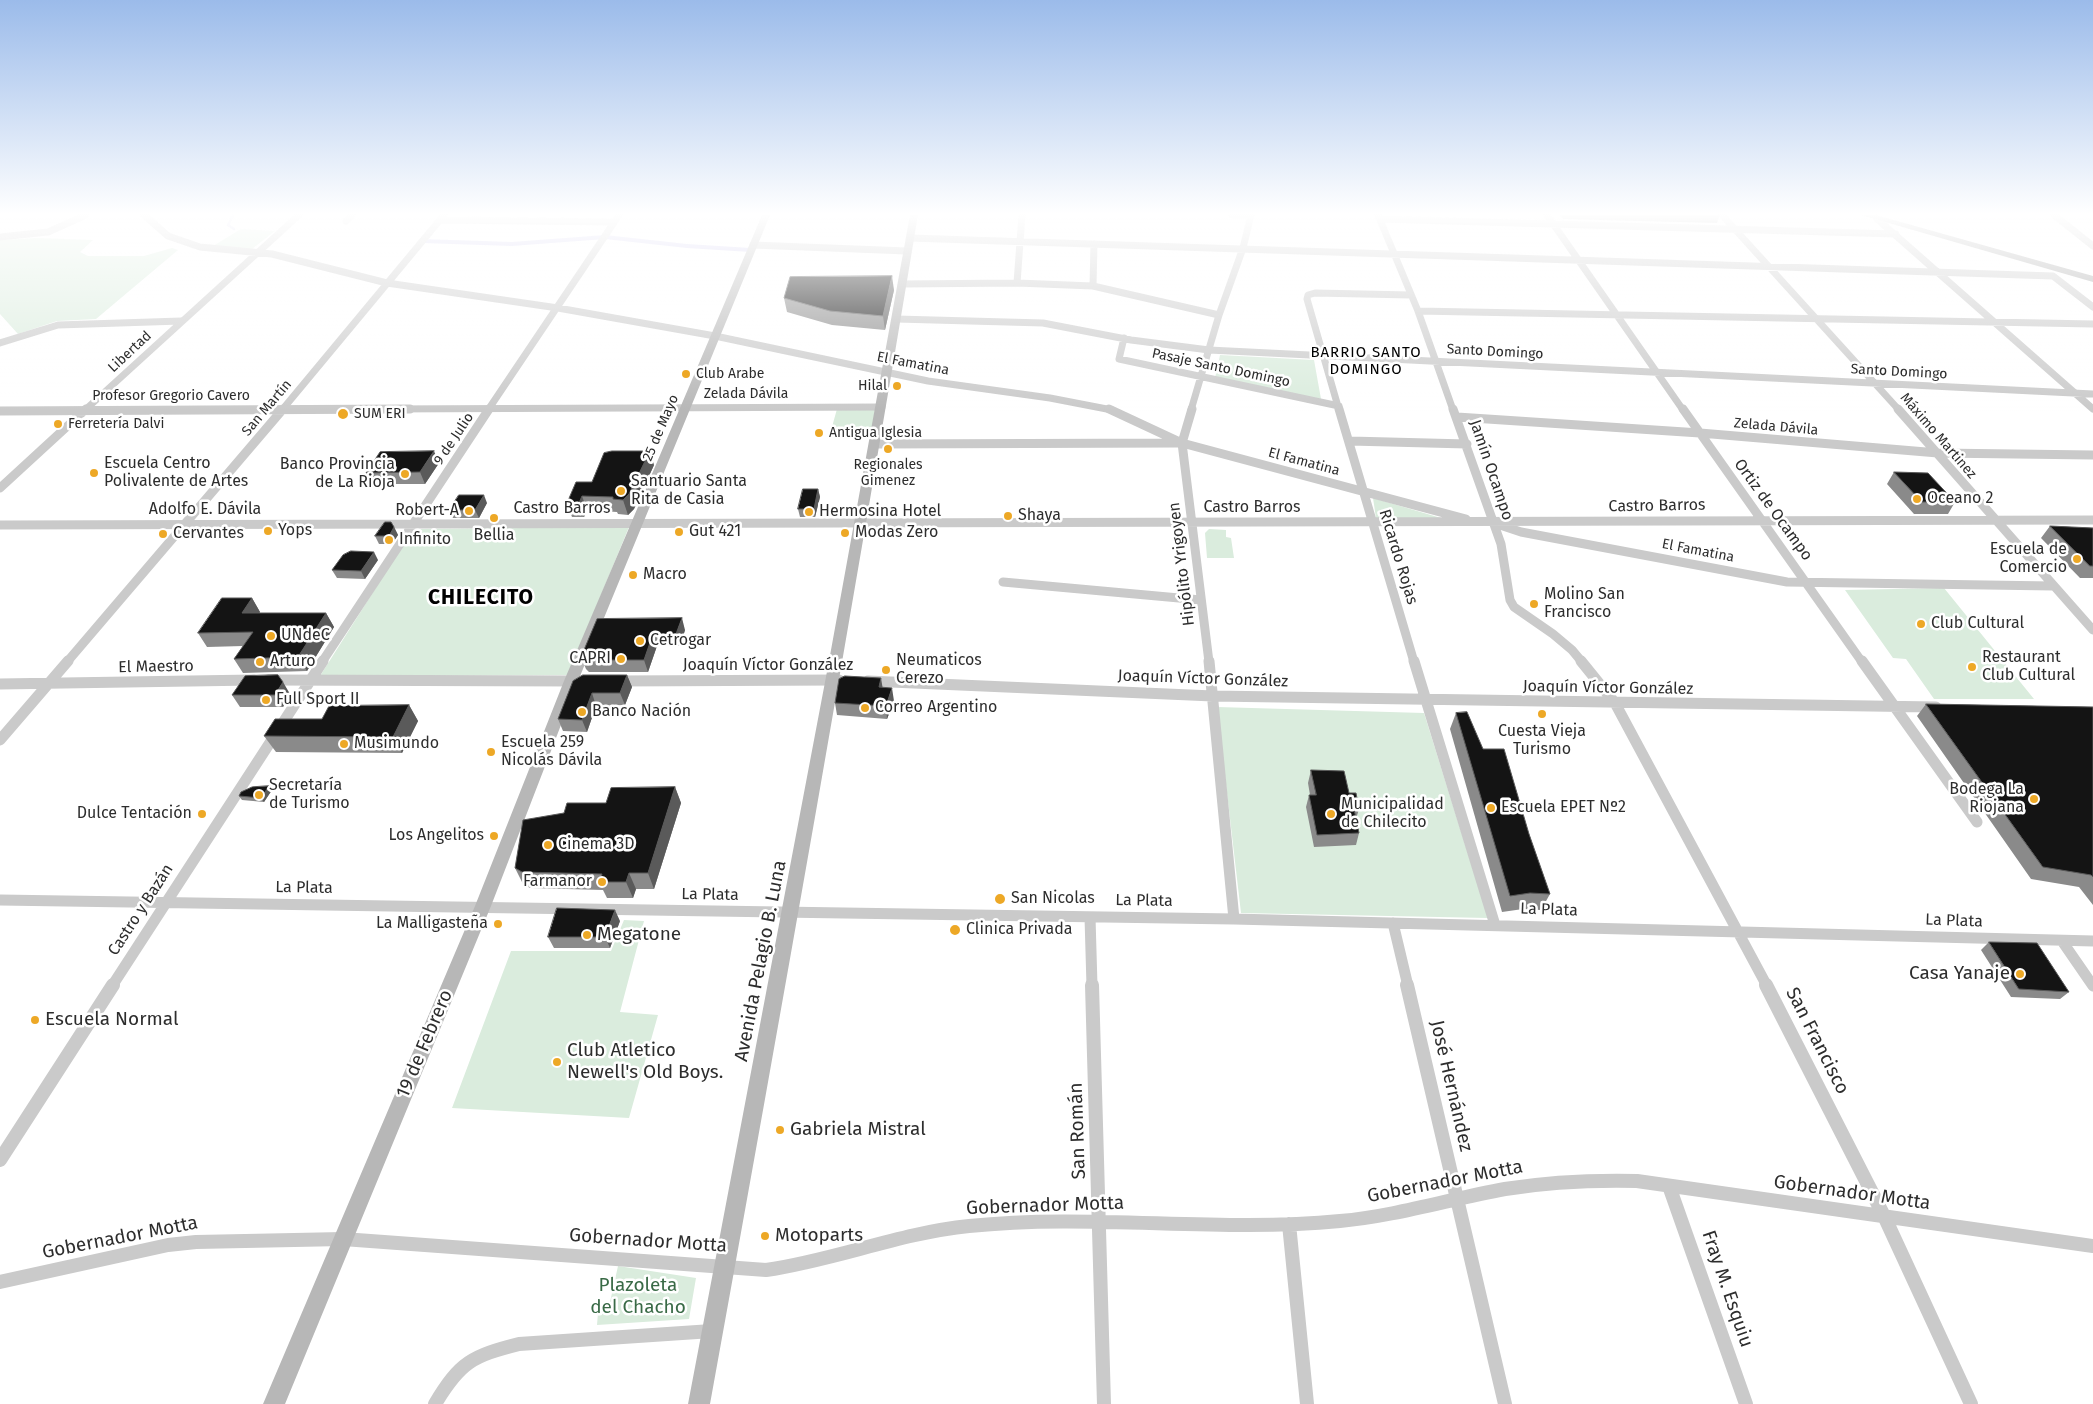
<!DOCTYPE html>
<html>
<head>
<meta charset="utf-8">
<style>
  body { margin:0 }
  canvas { display:block; background:#fff }
</style>
</head>
<body>
<canvas width="2093" height="1404"></canvas>
<script>
const g = document.querySelector('canvas').getContext('2d');
g.lineJoin = 'round';
function fillPath(path, color) {
  g.fillStyle = color;
  g.fill(path, 'evenodd');
}
function strokePath(path, color, width, dash) {
  g.strokeStyle = color;
  g.lineWidth = width;
  g.lineCap = dash ? 'butt' : 'round';
  g.setLineDash(dash || []);
  g.stroke(path);
}
function write(font, color, halo, rows, align = 'center') {
  g.font = font + ' "Fira Sans",sans-serif';
  g.lineWidth = 5;
  g.setLineDash([]);
  g.textBaseline = 'middle';
  g.strokeStyle = halo;
  g.fillStyle = color;
  for (const [text, x, y, turn = 0] of rows) {
    g.save();
    g.translate(x, y);
    g.rotate((+turn || 0) * Math.PI / 180);
    g.textAlign = isNaN(turn) ? turn : align;
    if (halo) g.strokeText(text, 0, 0);
    g.fillText(text, 0, 0);
    g.restore();
  }
}
const green = new Path2D(`
  M241,229L275,231L252,249L213,246Z
  M37,238L93,240L80,252L88,256H144L172,248L178,250L96,319L57,321L18,334L0,314V240Z
  M1220,355L1314,360L1321,399L1215,378Z
  M837,409L875,410L871,435L830,434Z
  M1373,498L1441,518H1376Z
  M629,527L568,675L320,676L413,529Z
  M1209,529L1226,530V537L1231,538L1234,558H1207L1205,533Z
  M1944,588L2034,699H1934L1906,659L1893,658L1845,590Z
  M1217,707L1424,713L1488,918L1241,913Z
  M624,920L644,921L620,1012L658,1015L629,1118L452,1108L511,951H611Z
  M618,1266L696,1278L689,1319L597,1325L598,1313L608,1311Z`);
const stream = new Path2D(`
  M233,215L228,225L234,229`);
const canal = new Path2D(`
  M605,235L687,244L751,248L755,250L751,252L687,248L605,239L512,246L422,243L418,241L422,239L512,242Z`);
const streetFar3 = new Path2D(`
  M144,215L168,236L200,247L272,254L387,283L558,308L715,336L928,381L1050,398L1112,410
  M1232,215H1251
  M1378,215L1418,311L1453,410
  M1547,215L1683,410
  M1722,215L1899,410
  M2054,215L2093,246
  M1876,218L2093,409
  M1380,219L1896,234
  M440,220L614,222
  M346,221L352,215
  M0,237L48,232L86,215
  M910,238L2053,276L2093,307
  M753,245L907,251
  M1017,283L1022,215
  M902,284L1017,283L1093,286L1219,315
  M1093,286L1094,244
  M1418,311L2093,324
  M897,319L1043,323L1131,340L1209,350L2093,394
  M1124,338L1119,359L1339,406
  M0,343L58,325L181,321
  M85,410L299,215
  M134,410L882,407
  M282,410L444,215
  M488,410L619,215
  M1191,410L1219,315L1243,248L1251,215
  M1339,410L1307,299L1308,295L1315,293L1411,295`);
const streetFar2 = new Path2D(`
  M1109,409L1182,443L1466,519
  M1192,409L1182,443L1209,662
  M1339,409L1414,662
  M1453,409L1501,544L1510,600L1514,607L1553,634L1572,650L1582,662
  M1683,409L1862,662
  M1898,409L2093,630
  M0,411L410,409
  M1457,417L1700,433L1938,453L2093,455
  M1350,441L1467,444
  M876,444L1178,443
  M0,488L86,409
  M0,525L2093,520
  M1503,526L1521,532L1787,582L2053,586
  M1003,582L1201,600
  M67,662L283,409
  M322,662L489,409`);
const streetFar1 = new Path2D(`
  M1209,661L1234,919
  M1414,661L1495,925
  M1581,661L1615,703L1767,986
  M1862,661L1977,822
  M268,680L576,681
  M616,681L839,680
  M868,681L1213,696L1936,707
  M0,684L254,680
  M0,740L68,661
  M0,900L1234,919L2093,941
  M1090,917L1092,986
  M1393,923L1408,986
  M2062,941L2093,986
  M112,986L323,661`);
const street = new Path2D(`
  M1092,985L1104,1404
  M1407,985L1505,1404
  M1766,985L1885,1218L1971,1404
  M0,1160L113,985
  M1669,1186L1746,1404
  M1289,1224L1307,1404
  M0,1282L168,1245L196,1242L343,1239L766,1270C835,1260 900,1233 969,1226C1092,1213 1216,1233 1340,1221C1396,1216 1450,1199 1505,1189C1549,1182 1592,1180 1637,1181L2093,1246
  M435,1404C460,1362 472,1356 519,1344L712,1331`);
const secondary = new Path2D(`
  M762,215H770L578,681L491,906L285,1404H263L475,906L564,681Z
  M910,215H918C852,612 782,1008 710,1404H688L829,661Z`);
const primary = new Path2D(`
  M1861,215H1876L2093,276V282Z`);
const wall = new Path2D(`
  M1560,215H1720L1717,223L1563,219Z
  M894,290L885,330L832,325L787,312L784,298Z
  M439,463L425,484H372L366,473Z
  M654,465L634,509L628,515L618,514L617,512L587,510L584,517H572L567,503L592,482Z
  M1894,472L1955,502L1948,514H1914L1887,484Z
  M818,489L820,497L815,517H800L798,509Z
  M487,503L479,518H453L449,510Z
  M2050,526L2093,528V578H2080L2041,538Z
  M394,527L398,535L392,544H379L375,536Z
  M378,560L365,579L337,578L332,570Z
  M252,598L260,612L259,613H326L334,627L307,671L243,673L234,659L243,646L207,647L198,633Z
  M597,619L685,630L680,646H657L648,672H589L586,669L581,657Z
  M627,675L632,687L625,705L596,706L587,732L563,731L558,719L573,681Z
  M883,688L894,701L887,719L837,715L835,703Z
  M290,694L283,707H240L232,695Z
  M1926,704L2093,707V905L2079,887L2031,879L1917,716Z
  M409,705L418,721L402,753L276,752L264,736L322,719Z
  M1456,713L1483,749L1529,834L1550,894L1541,910L1523,909L1502,912L1450,729Z
  M1311,770L1349,793L1359,809L1356,819L1359,833L1356,845L1314,847L1306,807L1309,795H1310L1308,783Z
  M269,786L272,790L264,802L242,800L239,796Z
  M675,787L681,803L654,889H636L633,898H607L603,890L530,888L523,884L515,868L564,813Z
  M620,921L610,948H554L548,937Z
  M1989,942L2069,992L2060,999L2011,997L1981,950Z`);
const shadedWall = new Path2D(`
  M892,276L894,290L885,330L883,316Z
  M434,451L439,463L425,484L420,472Z
  M650,451L654,465L634,509L628,515L623,500Z
  M818,489L820,497L815,517L814,509Z
  M484,495L487,503L479,518L475,510Z
  M582,496L587,510L584,517L579,503Z
  M394,527L398,535L392,544L389,536Z
  M374,552L378,560L365,579L361,571Z
  M252,598L260,612L251,627L242,613Z
  M326,613L334,627L307,671L298,657Z
  M682,618L685,630L680,646L676,634Z
  M653,634L657,646L648,672L644,660Z
  M627,675L632,687L625,705L620,693Z
  M881,678L883,690L879,687Z
  M283,682L290,694L283,707L275,695Z
  M892,688L894,701L887,719L886,706Z
  M592,693L596,706L587,732L582,720Z
  M409,705L418,721L402,753L393,737Z
  M269,786L272,790L264,802L261,798Z
  M675,787L681,803L654,889L648,873Z
  M629,873L636,889L633,898L626,882Z
  M615,910L620,921L610,948L605,937Z`);
const building = new Path2D(`
  M892,276L883,316L830,311L784,298L790,277Z
  M434,451L420,472L366,473L380,452Z
  M612,451H650L629,494L623,500L613,499V497L582,496L579,503H567L576,482H592L604,453Z
  M1894,472L1928,473L1955,502H1922Z
  M803,489H818L814,509H798Z
  M459,495H484L475,510H449Z
  M385,522H391L394,527L389,536H375Z
  M2050,526L2093,528V566H2090Z
  M351,551L374,552L361,571L332,570L343,555Z
  M222,598H252L242,613H326L298,657L234,659L253,632L198,633Z
  M682,618L676,634H653L644,660H585L581,657L597,619Z
  M278,675L283,682L275,695H232L245,676Z
  M583,675H627L620,693H592L582,720L558,719L573,681Z
  M845,676L881,678L879,687L892,688L886,706L835,703L839,679Z
  M1926,704L2093,707V877L2091,875L2043,867Z
  M409,705L393,737L264,736L275,719H322L329,706Z
  M1467,712L1483,749H1504L1529,834L1550,894L1530,893L1510,896L1456,713Z
  M1311,770L1344,771L1349,793H1356L1359,809H1354L1359,833L1317,835L1309,795H1316Z
  M269,786L261,798L239,796L241,792L252,787Z
  M675,787L648,873H629L626,882H600L602,874L522,872L515,868L523,820L564,813L567,803H606L611,788Z
  M557,908L615,910L605,937H548Z
  M1989,942L2037,943L2069,992L2019,989Z`);
const markers = [
  [686,374,5,"#eda826"],
  [897,386,5,"#eda826"],
  [343,414,6,"#eda826"],
  [58,424,5,"#eda826"],
  [819,433,5,"#eda826"],
  [888,449,5,"#eda826"],
  [94,473,5,"#eda826"],
  [405,474,5,"#eda826"],
  [621,491,5,"#eda826"],
  [1917,499,5,"#eda826"],
  [469,511,5,"#eda826"],
  [809,512,5,"#eda826"],
  [1008,516,5,"#eda826"],
  [494,518,5,"#eda826"],
  [268,531,5,"#eda826"],
  [679,532,5,"#eda826"],
  [845,533,5,"#eda826"],
  [163,534,5,"#eda826"],
  [389,540,5,"#eda826"],
  [2077,559,5,"#eda826"],
  [633,575,5,"#eda826"],
  [1534,604,5,"#eda826"],
  [1921,624,5,"#eda826"],
  [271,636,5,"#eda826"],
  [640,641,5,"#eda826"],
  [621,659,5,"#eda826"],
  [260,662,5,"#eda826"],
  [1972,667,5,"#eda826"],
  [886,670,5,"#eda826"],
  [266,700,5,"#eda826"],
  [865,708,5,"#eda826"],
  [582,712,5,"#eda826"],
  [1542,714,5,"#eda826"],
  [344,744,5,"#eda826"],
  [491,752,5,"#eda826"],
  [259,795,5,"#eda826"],
  [2034,799,5,"#eda826"],
  [1491,808,5,"#eda826"],
  [202,814,5,"#eda826"],
  [1331,814,5,"#eda826"],
  [494,836,5,"#eda826"],
  [548,845,5,"#eda826"],
  [602,882,5,"#eda826"],
  [1000,899,6,"#eda826"],
  [498,924,5,"#eda826"],
  [955,930,6,"#eda826"],
  [587,935,5,"#eda826"],
  [2020,974,5,"#eda826"],
  [35,1020,5,"#eda826"],
  [557,1062,5,"#eda826"],
  [780,1130,5,"#eda826"],
  [765,1236,5,"#eda826"]
];
const farStreetnames = [
  ["Libertad",130,352,-43],
  ["Santo Domingo",1495,352,3],
  ["El Famatina",913,364,11],
  ["Pasaje Santo Domingo",1221,368,12],
  ["Santo Domingo",1899,372,3],
  ["Zelada Dávila",746,394],
  ["Profesor Gregorio Cavero",171,396],
  ["San Martín",267,408,-50],
  ["Zelada Dávila",1776,427,5],
  ["25 de Mayo",661,428,-67],
  ["Máximo Martinez",1938,436,49],
  ["9 de Julio",454,439,-56],
  ["El Famatina",1304,462,15],
  ["El Famatina",1698,551,11]
];
const farPoinames = [
  ["Club Arabe",696,374],
  ["Hilal",887,386,"right"],
  ["SUM ERI",354,414],
  ["Ferretería Dalvi",68,424],
  ["Antigua Iglesia",829,433],
  ["Regionales",888,465,"center"],
  ["Gimenez",888,481,"center"]
];
const farNeighbourhoodnames = [
  ["BARRIO SANTO",1366,353],
  ["DOMINGO",1366,370]
];
const poiNames = [
  ["Escuela Centro",104,464],
  ["Polivalente de Artes",104,482],
  ["Banco Provincia",395,465,"right"],
  ["de La Rioja",395,483,"right"],
  ["Santuario Santa",631,482],
  ["Rita de Casia",631,500],
  ["Oceano 2",1927,499],
  ["Robert-A",459,511,"right"],
  ["Hermosina Hotel",819,512],
  ["Shaya",1018,516],
  ["Yops",278,531],
  ["Gut 421",689,532],
  ["Modas Zero",855,533],
  ["Cervantes",173,534],
  ["Bellia",494,536,"center"],
  ["Infinito",399,540],
  ["Escuela de",2067,550,"right"],
  ["Comercio",2067,568,"right"],
  ["Macro",643,575],
  ["Molino San",1544,595],
  ["Francisco",1544,613],
  ["Club Cultural",1931,624],
  ["UNdeC",281,636],
  ["Cetrogar",650,641],
  ["Restaurant",1982,658],
  ["Club Cultural",1982,676],
  ["CAPRI",611,659,"right"],
  ["Neumaticos",896,661],
  ["Cerezo",896,679],
  ["Arturo",270,662],
  ["Full Sport II",276,700],
  ["Correo Argentino",875,708],
  ["Banco Nación",592,712],
  ["Cuesta Vieja",1542,732,"center"],
  ["Turismo",1542,750,"center"],
  ["Escuela 259",501,743],
  ["Nicolás Dávila",501,761],
  ["Musimundo",354,744],
  ["Secretaría",269,786],
  ["de Turismo",269,804],
  ["Bodega La",2024,790,"right"],
  ["Riojana",2024,808,"right"],
  ["Municipalidad",1341,805],
  ["de Chilecito",1341,823],
  ["Escuela EPET Nº2",1501,808],
  ["Dulce Tentación",192,814,"right"],
  ["Los Angelitos",484,836,"right"],
  ["Cinema 3D",558,845],
  ["Farmanor",592,882,"right"],
  ["San Nicolas",1011,899],
  ["La Malligasteña",488,924,"right"],
  ["Clinica Privada",966,930]
];
const streetNames = [
  ["Jamín Ocampo",1491,470,71],
  ["Castro Barros",1657,506,-1],
  ["Castro Barros",1252,508],
  ["Castro Barros",562,509],
  ["Adolfo E. Dávila",205,510],
  ["Ortiz de Ocampo",1773,510,54],
  ["Ricardo Rojas",1398,557,73],
  ["Hipólito Yrigoyen",1182,564,-97],
  ["Joaquín Víctor González",768,666],
  ["El Maestro",156,667,-1],
  ["Joaquín Víctor González",1203,679,2],
  ["Joaquín Víctor González",1608,688,1],
  ["La Plata",304,888,1],
  ["La Plata",710,895,1],
  ["La Plata",1144,901,1],
  ["Castro y Bazán",141,910,-57],
  ["La Plata",1549,910,2],
  ["La Plata",1954,921,2]
];
const nearPoinames = [
  ["Megatone",597,935],
  ["Casa Yanaje",2010,974,"right"],
  ["Escuela Normal",45,1020],
  ["Club Atletico",567,1051],
  ["Newell's Old Boys.",567,1073],
  ["Gabriela Mistral",790,1130],
  ["Motoparts",775,1236]
];
const nearStreetnames = [
  ["Avenida Pelagio B. Luna",761,961,-79],
  ["San Francisco",1817,1041,63],
  ["19 de Febrero",425,1044,-67],
  ["José Hernández",1451,1086,77],
  ["San Román",1078,1131,-92],
  ["Gobernador Motta",1445,1182,-11],
  ["Gobernador Motta",1852,1193,8],
  ["Gobernador Motta",1045,1206,-2],
  ["Gobernador Motta",120,1238,-11],
  ["Gobernador Motta",648,1241,4],
  ["Fray M. Esquiu",1727,1289,71]
];
const nearParknames = [
  ["Plazoleta",638,1286],
  ["del Chacho",638,1308]
];
const districtNames = [
  ["CHILECITO",481,598]
];
fillPath(green, '#daecdd');
strokePath(stream, '#c9c5ed', 2.5);
fillPath(canal, '#c9c5ed');
strokePath(streetFar3, '#cacaca', 7);
strokePath(streetFar2, '#cacaca', 9);
strokePath(streetFar1, '#cacaca', 11);
strokePath(street, '#cacaca', 14);
fillPath(secondary, '#b7b7b7');
fillPath(primary, '#a5a5a5');
fillPath(wall, '#8a8a8a');
fillPath(shadedWall, '#5a5a5a');
fillPath(building, '#141414');
strokePath(building, '#5a5a5a', 1);
const sky = g.createLinearGradient(0, 0, 0, 411);
sky.addColorStop(0, '#9bbbea');
sky.addColorStop(0.52, '#fff');
sky.addColorStop(1, '#ffffff00');
g.fillStyle = sky;
g.fillRect(0, 0, 2093, 411);
for (const [x, y, r, color] of markers) {
  const dot = new Path2D();
  dot.arc(x, y, r, 0, 2 * Math.PI);
  g.fillStyle = color;
  g.fill(dot);
  strokePath(dot, '#fff', 2);
}
write('14px', '#2d2d2d', '#fff', farStreetnames);
write('14px', '#2d2d2d', '#fff', farPoinames, 'left');
g.letterSpacing = '1px';
write('15px', '#000', '#fff', farNeighbourhoodnames);
g.letterSpacing = '0px';
write('16px', '#2d2d2d', '#fff', poiNames, 'left');
write('16px', '#2d2d2d', '#fff', streetNames);
write('19px', '#2d2d2d', '#fff', nearPoinames, 'left');
write('19px', '#2d2d2d', '#fff', nearStreetnames);
write('19px', '#396a46', '#fff', nearParknames);
g.letterSpacing = '1px';
write('bold 21px', '#000', '#fff', districtNames);
g.letterSpacing = '0px';
</script>
</body>
</html>
